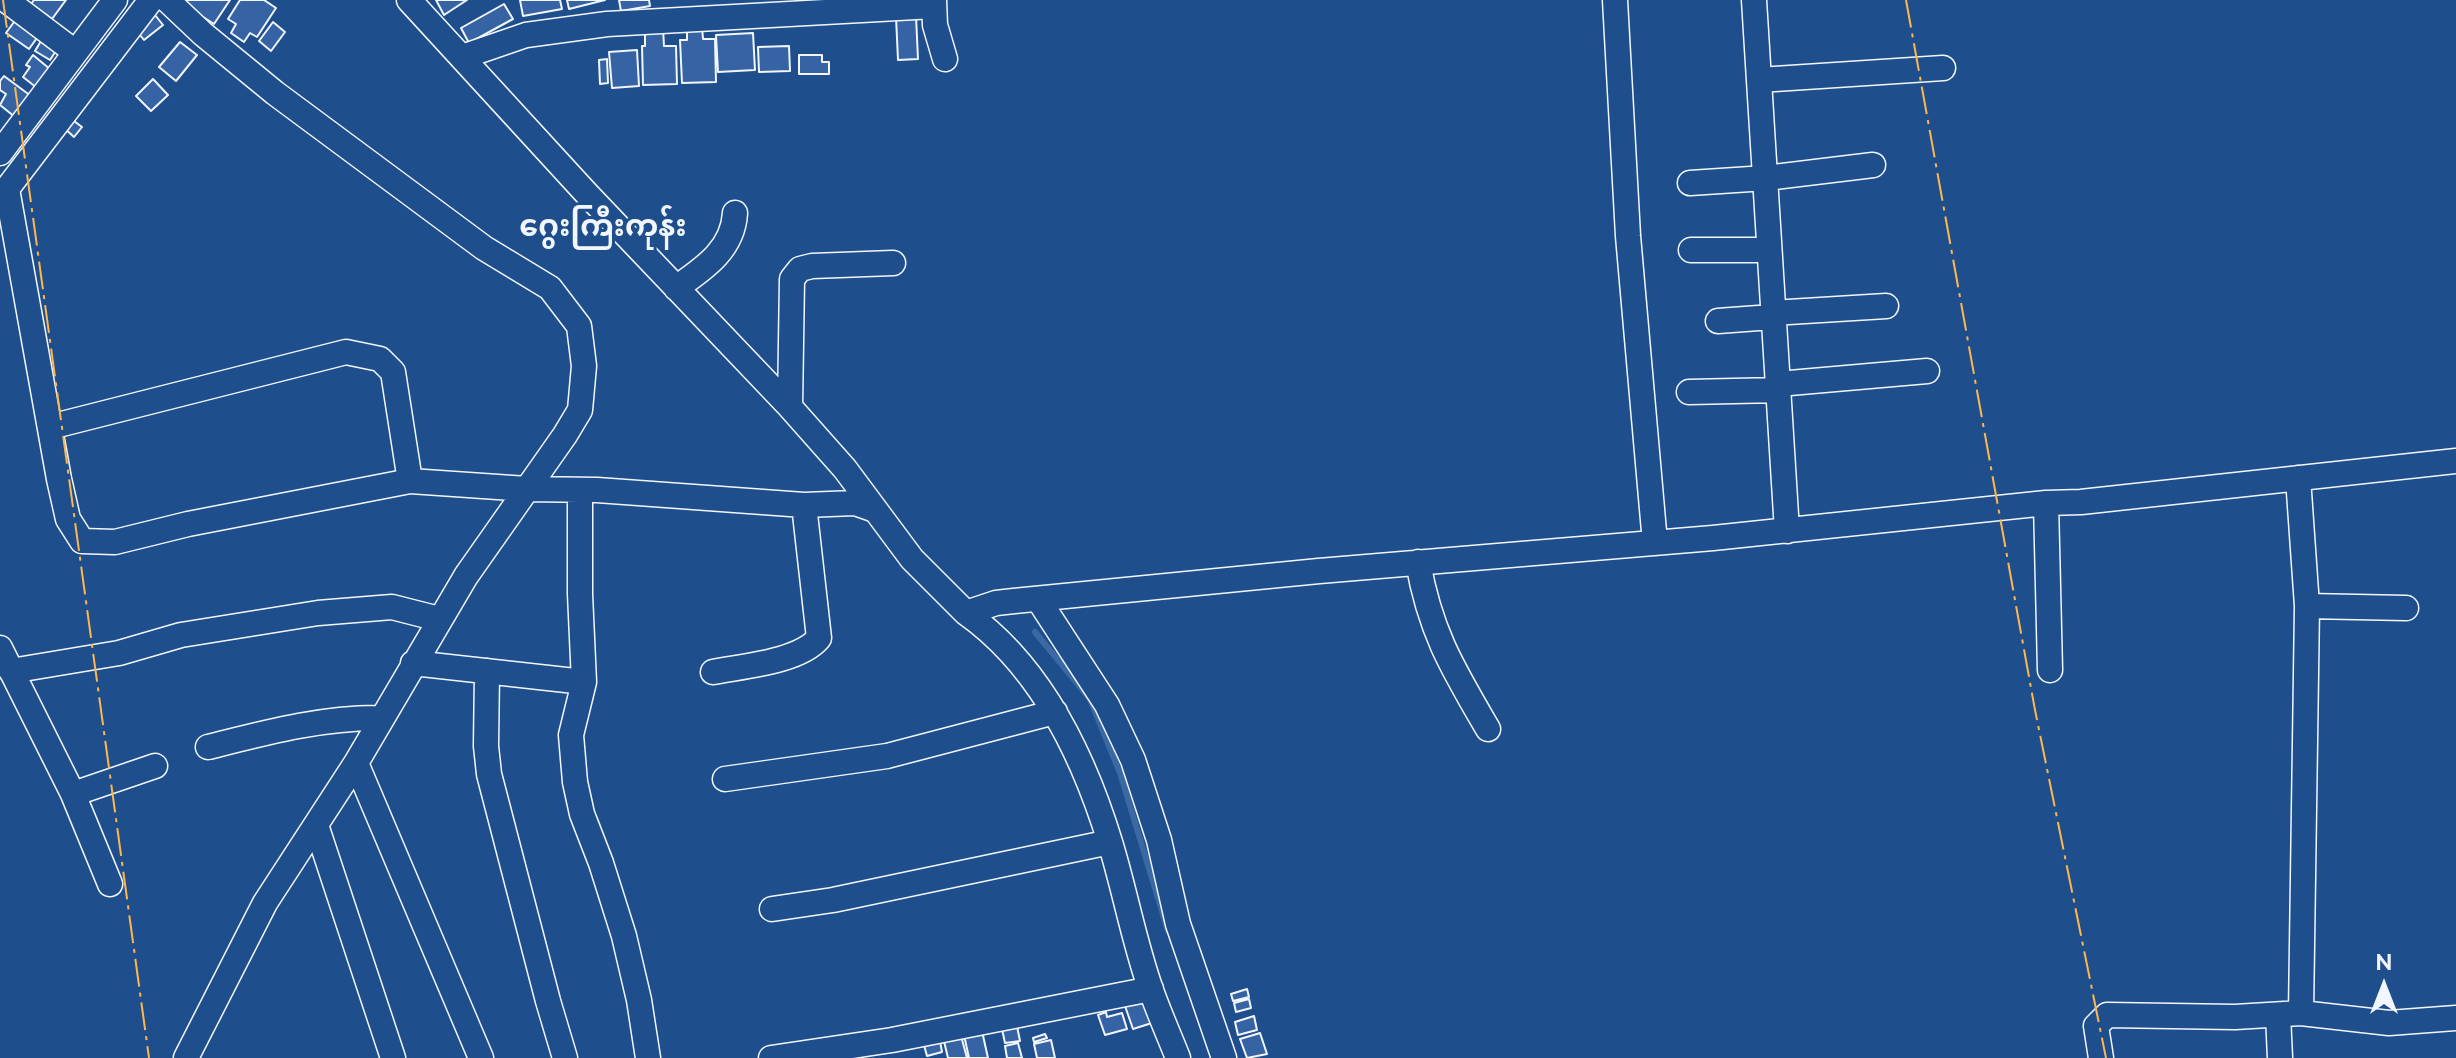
<!DOCTYPE html>
<html>
<head>
<meta charset="utf-8">
<style>
  body { margin:0 }
  #map { position:relative; width:2456px; height:1058px; overflow:hidden; background:#1f4e8c; font-family:Raleway,sans-serif }
  canvas { display:block }
  .north { position:absolute; left:2344px; top:946px; width:80px; height:80px; -webkit-text-stroke:6px #1f4e8c; paint-order:stroke; rotate:0deg; font-size:22px; font-weight:700; line-height:32px; text-align:center; color:#f2f6ff }
  .north::after { content:''; display:block; margin:auto; width:28px; height:36px; background:#f2f6ff; clip-path:polygon(50% 0,100% 100%,50% 72%,0 100%) }
</style>
</head>
<body>
<div id="map">
<canvas width="2456" height="1058"></canvas>
<div class="north">N</div>
</div>
<script>
const g = document.querySelector('canvas').getContext('2d');
g.lineJoin = 'round';
function strokePath(path, color, width, dash) {
  g.strokeStyle = color;
  g.lineWidth = width;
  g.lineCap = dash ? 'butt' : 'round';
  g.setLineDash(dash || []);
  g.stroke(path);
}
function fillPath(path, color) {
  g.fillStyle = color;
  g.fill(path, 'evenodd');
}
function write(font, color, halo, rows, align = 'center') {
  g.font = font + ' Raleway,"Noto Sans Myanmar",sans-serif';
  g.lineWidth = 6;
  g.setLineDash([]);
  g.textBaseline = 'middle';
  g.strokeStyle = halo;
  g.fillStyle = color;
  for (const [text, x, y, turn = 0] of rows) {
    g.save();
    g.translate(x, y);
    g.rotate((+turn || 0) * Math.PI / 180);
    g.textAlign = isNaN(turn) ? turn : align;
    if (halo) g.strokeText(text, 0, 0);
    g.fillText(text, 0, 0);
    g.restore();
  }
}
const stream = new Path2D(`
  M1035,632L1090,699L1120,773L1168,931`);
const building = new Path2D(`
  M34,0H66L52,19L31,4Z
  M185,0H230L214,24L183,4Z
  M240,0H264L276,8L257,37L250,33L244,42L231,33L236,24L228,19Z
  M436,0H467L444,15Z
  M520,0H560L562,9L523,16Z
  M567,0H605L569,9Z
  M619,0H649L650,6L621,11Z
  M504,4L513,19L469,43L461,28Z
  M19,15L42,31L29,49L6,33Z
  M155,15L163,25L144,40L136,30Z
  M916,16L918,59L898,60L896,17Z
  M273,22L285,32L271,51L259,41Z
  M702,27L703,39H715L716,82L682,83L680,40H687V28Z
  M645,28H663L664,46H676L677,84L643,85L642,46H645Z
  M753,33L755,70L718,72L716,35Z
  M44,36L59,46L50,60L35,51Z
  M180,42L197,55L176,81L159,67Z
  M789,46L790,71L759,72L758,47Z
  M637,50L639,86L612,88L609,52Z
  M33,55L51,70L37,88L23,77L30,67L26,65Z
  M799,55H822V62H829V74H799Z
  M607,59L608,83L600,84L599,60Z
  M4,76L35,99L15,117L0,105L6,94L0,90V81Z
  M153,79L168,95L151,111L136,96Z
  M70,118L82,127L74,137L63,127Z
  M1247,989L1249,997L1233,1001L1231,994Z
  M1147,998L1155,1022L1133,1029L1125,1006Z
  M1249,999L1251,1008L1236,1012L1234,1003Z
  M1106,1012L1107,1017L1122,1013L1127,1029L1105,1035L1098,1015Z
  M1254,1016L1257,1030L1238,1035L1235,1022Z
  M1017,1026L1020,1041L1005,1043L1002,1029Z
  M982,1031L988,1058H969L964,1035Z
  M960,1032L967,1058H948L943,1037Z
  M1260,1033L1267,1054L1247,1058L1240,1039Z
  M1045,1034L1047,1038L1034,1042L1033,1038Z
  M1051,1040L1055,1058H1037L1034,1044Z
  M940,1041L942,1052L927,1056L924,1045Z
  M1018,1043L1022,1058H1007L1005,1046Z`);
const minor = new Path2D(`
  M6,0L75,52
  M167,0L203,34L275,93L484,248L550,288L579,326L584,366L580,410L565,435L466,576L356,763L265,903L186,1058
  M409,0L587,194L790,407L845,469L912,559L966,613L996,603L1014,601L1319,571L1713,538L2046,503L2081,502L2456,461
  M934,0L935,25L945,59
  M1615,0L1628,236L1655,543
  M1754,0L1787,531
  M462,57L526,35L607,24L934,6
  M1759,80L1943,68
  M0,153L115,0
  M1690,183L1766,178L1873,165
  M7,189L59,479L68,519L82,541L115,542L188,524L410,481L527,489L597,490L804,505L855,503L875,510
  M0,198L151,0
  M1691,250H1769
  M676,288C703,269 733,250 735,213
  M1772,313L1886,306
  M1718,321L1772,317
  M1778,384L1927,371
  M1689,392L1778,390
  M790,407L792,279L800,269L812,266L893,263
  M50,427L346,352L380,359L393,372L410,481
  M2298,478L2307,606L2301,1013L2389,1023L2456,1018
  M580,490V594L584,682
  M2046,503L2050,670
  M1418,562C1430,632 1453,669 1488,729
  M1038,599L1107,705L1133,760L1159,840L1178,924L1224,1058
  M2307,606L2406,608
  M966,613C1041,666 1084,757 1110,842C1125,891 1134,942 1151,990C1159,1013 1169,1035 1178,1058
  M0,648L73,794L110,884
  M413,663L584,682L571,735L575,782L582,814L601,863L624,936L639,1000L648,1058
  M11,671L119,653L181,635L318,613L392,607L439,619
  M487,671L486,746L489,774L548,1001L565,1058
  M713,672C743,666 799,662 819,638L804,505
  M208,747C264,733 323,717 381,718
  M356,763L481,1058
  M725,779L887,756L1055,712
  M73,794L155,766
  M316,825L393,1058
  M772,909L833,900L1110,842
  M2278,1015L2280,1058
  M771,1058L892,1040L1151,989
  M2101,1058L2096,1026L2107,1015L2235,1017L2301,1013`);
const power = new Path2D(`
  M3,0L149,1058
  M1906,0L2035,710L2106,1058`);
const quarterNames = [
  ["ဂွေးကြီးကုန်း",603,227]
];
strokePath(stream, '#3b69a3', 6);
fillPath(building, '#3563a3');
strokePath(building, '#f2f6ff', 2);
strokePath(minor, '#f2f6ff', 27);
strokePath(minor, '#1f4e8c', 24);
strokePath(power, '#ffb74d', 2, [28, 6, 4, 6]);
write('bold 30px', '#f2f6ff', '#1f4e8c', quarterNames);
</script>
</body>
</html>
